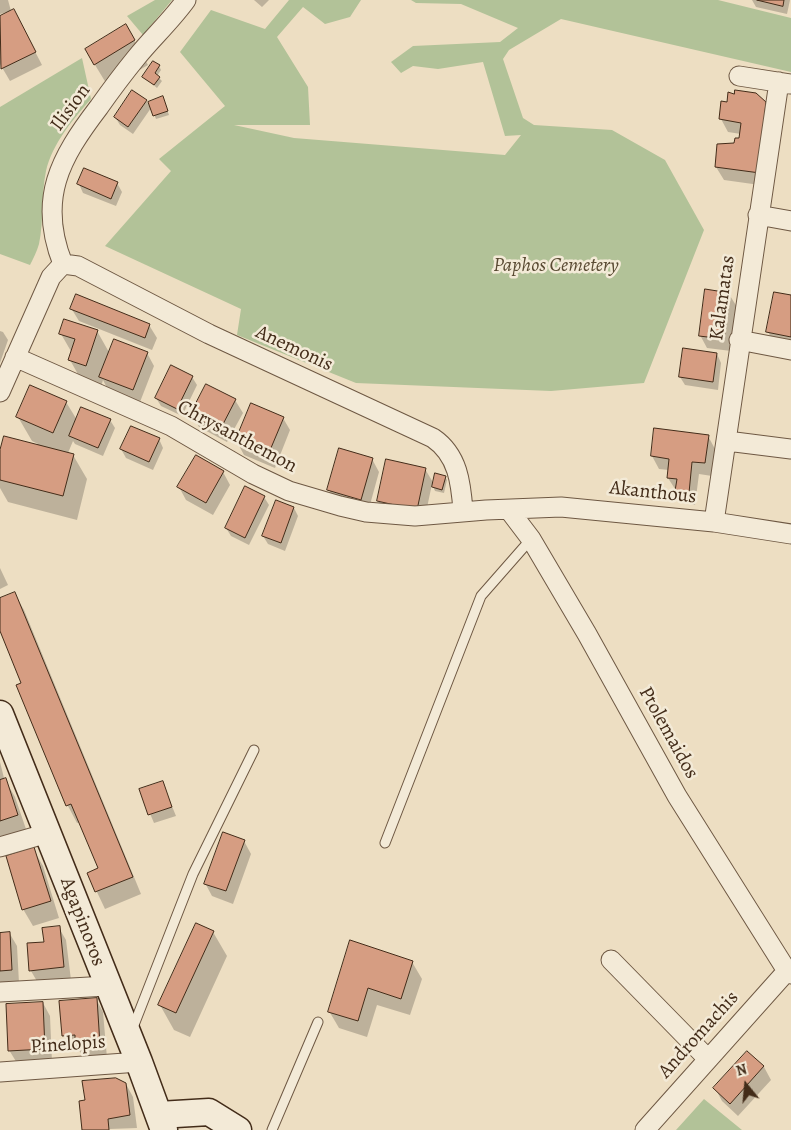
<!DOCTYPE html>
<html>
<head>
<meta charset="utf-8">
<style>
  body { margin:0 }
  #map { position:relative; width:791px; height:1130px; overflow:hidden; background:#eddec2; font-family:Alegreya,serif }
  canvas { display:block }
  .north { position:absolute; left:721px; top:1060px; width:50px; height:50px; -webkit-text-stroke:4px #f3ead7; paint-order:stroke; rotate:343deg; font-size:14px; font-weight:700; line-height:20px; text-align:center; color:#432c19 }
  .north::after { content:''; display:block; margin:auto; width:18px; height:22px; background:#432c19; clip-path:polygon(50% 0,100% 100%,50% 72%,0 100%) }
</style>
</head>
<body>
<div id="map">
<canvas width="791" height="1130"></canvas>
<div class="north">N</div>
</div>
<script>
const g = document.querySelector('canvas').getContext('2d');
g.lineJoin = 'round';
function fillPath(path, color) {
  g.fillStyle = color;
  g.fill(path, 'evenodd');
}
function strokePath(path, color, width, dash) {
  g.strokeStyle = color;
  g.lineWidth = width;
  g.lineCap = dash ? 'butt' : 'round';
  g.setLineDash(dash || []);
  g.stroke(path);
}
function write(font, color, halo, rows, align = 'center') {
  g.font = font + ' Alegreya,serif';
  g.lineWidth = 5;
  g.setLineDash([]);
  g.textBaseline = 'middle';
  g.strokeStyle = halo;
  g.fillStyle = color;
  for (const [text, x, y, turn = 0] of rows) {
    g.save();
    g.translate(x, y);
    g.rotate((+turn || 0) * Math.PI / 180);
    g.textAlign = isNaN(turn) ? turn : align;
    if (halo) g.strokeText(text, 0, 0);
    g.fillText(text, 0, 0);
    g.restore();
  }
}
const green = new Path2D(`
  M155,0H172L143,35L127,16Z
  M289,0H361L350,17L325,24L303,7L277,37L308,87L310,125H234L294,138L505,155L521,135L505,136L483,62L438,69L413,66L401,73L391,62L413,46L500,42L518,28L461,4L416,3L411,0H718L791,18V72L561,19L509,50L503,59L523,118L534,125L612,130L665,160L704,230L644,383L551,391L356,383L237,335L241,309L105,246L171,171L159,159L225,106L180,52L211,10L265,29Z
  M82,58L91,99C74,118 52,144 46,171C41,195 44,220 39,244C37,251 33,259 30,265L0,254V107Z
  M704,1099L742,1130H676Z`);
const shadow = new Path2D(`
  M0,0H8L11,11L0,14Z
  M254,0H269L262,7Z
  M752,0H790L787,14L756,7Z
  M14,11L42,65L10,81L0,64V18Z
  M134,40L148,65L109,88L86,50Z
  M159,66L161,70L157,76L162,81L157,88L144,77Z
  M735,95L765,103L773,116L767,186L724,180L716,167L740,140L741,134L728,132L721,119L728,103Z
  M146,101L151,108L133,134L120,125L115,117Z
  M164,101L169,115L156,119L149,102Z
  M117,183L122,192L116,206L83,193L79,184Z
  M729,294L737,307L731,351L707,348L700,335Z
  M791,297V348L775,344L768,332Z
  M71,308L149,325L157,338L152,350L79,321Z
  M0,331L3,332L8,340L0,363Z
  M97,331L110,354L147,353L154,366L140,402L108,390L103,380L100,390L84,385L70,360L72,353L61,334Z
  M717,354L721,363L718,390L685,385L680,377Z
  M192,377L197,385L182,416L161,406L156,398Z
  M235,400L243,413L227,442L199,427L192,415Z
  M66,402L77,420H110L115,428L103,456L75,444L73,441L68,453L73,455L87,479L77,520L8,502L0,488V455L38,444L32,441L18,417Z
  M283,418L290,430L275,468L244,455L237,442Z
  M708,436L715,449L712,476L699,474L695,505L684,503L668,478L669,470L659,469L652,456Z
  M159,439L163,448L153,470L126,458L121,449Z
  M372,459L379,472L368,512L336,503L329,490Z
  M425,469L434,484L445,477L447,480L444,493L435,491L432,484L424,522L385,514L378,501Z
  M223,472L230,485L213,515L186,500L179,487Z
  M264,497L269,505L249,545L231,536L226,528Z
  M294,508L298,516L285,551L268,544L263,536Z
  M0,568L8,585L0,589Z
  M14,593L24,610L141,894L105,909L88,873L99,869L80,822L77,823L68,806L18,686L23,684L0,628V599Z
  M0,762L4,778L15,797L27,832L0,840Z
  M162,782L176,816L154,823L140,790Z
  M244,841L251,854L233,904L212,896L205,883Z
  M33,849L43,866L59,918L33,926L23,909Z
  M59,928L66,940L71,980L38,983L31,971L45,943Z
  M213,932L227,956L190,1037L174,1030L160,1005Z
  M0,934H10L17,946L19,983H0Z
  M351,942L412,962L422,979L410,1015L377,1005L367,1037L339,1028L329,1011Z
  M96,999L103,1012L107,1058L84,1060L78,1048L71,1049L64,1036L61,1003Z
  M43,1003L50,1016L52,1062L17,1063L9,1050Z
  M747,1053L764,1067L771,1080L738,1116L722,1101L715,1088Z
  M126,1084L133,1097L137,1128L83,1130Z`);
const building = new Path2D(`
  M757,0H784L783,6Z
  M14,9L36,52L1,69L0,16Z
  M126,24L135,40L94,65L85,49Z
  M153,61L160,65L155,73L160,77L154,85L142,77Z
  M132,90L147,100L128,127L114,117Z
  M735,90L756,93L766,102L765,112H770L760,173L715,167L717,144L734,143L735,138H739L741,123L719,119L721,101L727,102L728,92L734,94Z
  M163,96L168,111L153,116L148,102Z
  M84,168L118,182L111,199L77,184Z
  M705,289L730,293L724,339L699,336Z
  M774,292L791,295V337L766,332Z
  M76,294L150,324L145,338L70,309Z
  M64,319L98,330L86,366L68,360L75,339L59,334Z
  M114,339L148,352L133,390L99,377Z
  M683,348L717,353L713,382L679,377Z
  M171,365L193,376L177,409L155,398Z
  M206,384L236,399L220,430L190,415Z
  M30,385L67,401L53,433L16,417Z
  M251,403L284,417L268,455L235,442Z
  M81,407L111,419L98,448L69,436Z
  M131,426L160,438L149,462L120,449Z
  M654,428L709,435L705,463L692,462L689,493L675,491L677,479L667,478L669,459L651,456Z
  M4,436L74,454L63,496L0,480V450Z
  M339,448L373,458L361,500L327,490Z
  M196,455L224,471L206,503L177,487Z
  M386,459L426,468L417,510L377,501Z
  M435,473L446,476L442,490L432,487Z
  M245,486L265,496L245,538L225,528Z
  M276,500L294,507L281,543L262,536Z
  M15,592L133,877L95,892L87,873L98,868L71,804L66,806L16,685L21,683L0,631V598Z
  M6,778L18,815L0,821V780Z
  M163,781L172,807L148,815L139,789Z
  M223,832L245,840L226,891L204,884Z
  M34,847L51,901L22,910L6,856Z
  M196,923L214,931L176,1013L158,1005Z
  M60,926L64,967L29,971L27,943L44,942L42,928Z
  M10,932L12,970L0,971V933Z
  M350,940L413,961L401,999L368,988L358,1021L328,1012Z
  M97,998L100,1045L75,1047V1035L62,1036L59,1001Z
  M43,1002L45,1049L8,1051L6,1004Z
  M747,1051L764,1066L730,1104L713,1088Z
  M116,1078L126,1083L130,1115L108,1119L109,1130H82L79,1101L85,1100L82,1081Z`);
const lane = new Path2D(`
  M385,843L481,596L531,539
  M132,1030L193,874L254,750
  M272,1130L318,1022`);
const street = new Path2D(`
  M739,76L790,84
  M758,215L791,221
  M63,264L78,266L209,334L433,438C458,455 461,483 463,511
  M63,264C37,199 60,158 99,107C111,90 123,74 136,58C152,38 171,21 186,0
  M739,340L791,350
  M15,357L171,426L253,474L289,491L340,506L366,512L415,516L486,510L561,507L714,522L791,534
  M0,392L51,277L63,264
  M727,441L791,449
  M509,510L531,539L587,634L677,796L787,971L791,974
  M714,522L779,82
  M0,847L48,833
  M611,960L707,1058
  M0,992L107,986
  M0,1072L139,1062
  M645,1130L787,971`);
const secondary = new Path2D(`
  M0,714L139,1062L164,1130
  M159,1115L209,1112L238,1130`);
const streetNames = [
  ["Ilision",71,108,-54],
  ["Kalamatas",723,298,-82],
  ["Anemonis",294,349,25],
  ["Chrysanthemon",237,437,28],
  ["Akanthous",653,493,6],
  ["Ptolemaidos",668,733,61],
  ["Agapinoros",82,922,69],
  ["Andromachis",699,1035,-48],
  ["Pinelopis",68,1045,-4]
];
const parkNames = [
  ["Paphos Cemetery",556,266]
];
fillPath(green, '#b2c298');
fillPath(shadow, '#0003');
fillPath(building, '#d69d82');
strokePath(building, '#432c19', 1);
strokePath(lane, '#6e5843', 11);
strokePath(street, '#6e5843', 21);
strokePath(secondary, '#432c19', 29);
strokePath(lane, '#f3ead7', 9);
strokePath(street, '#f3ead7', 19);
strokePath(secondary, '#f3ead7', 26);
write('20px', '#432c19', '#f3ead7', streetNames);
write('italic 20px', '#594a32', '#f3ead7', parkNames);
</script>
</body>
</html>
